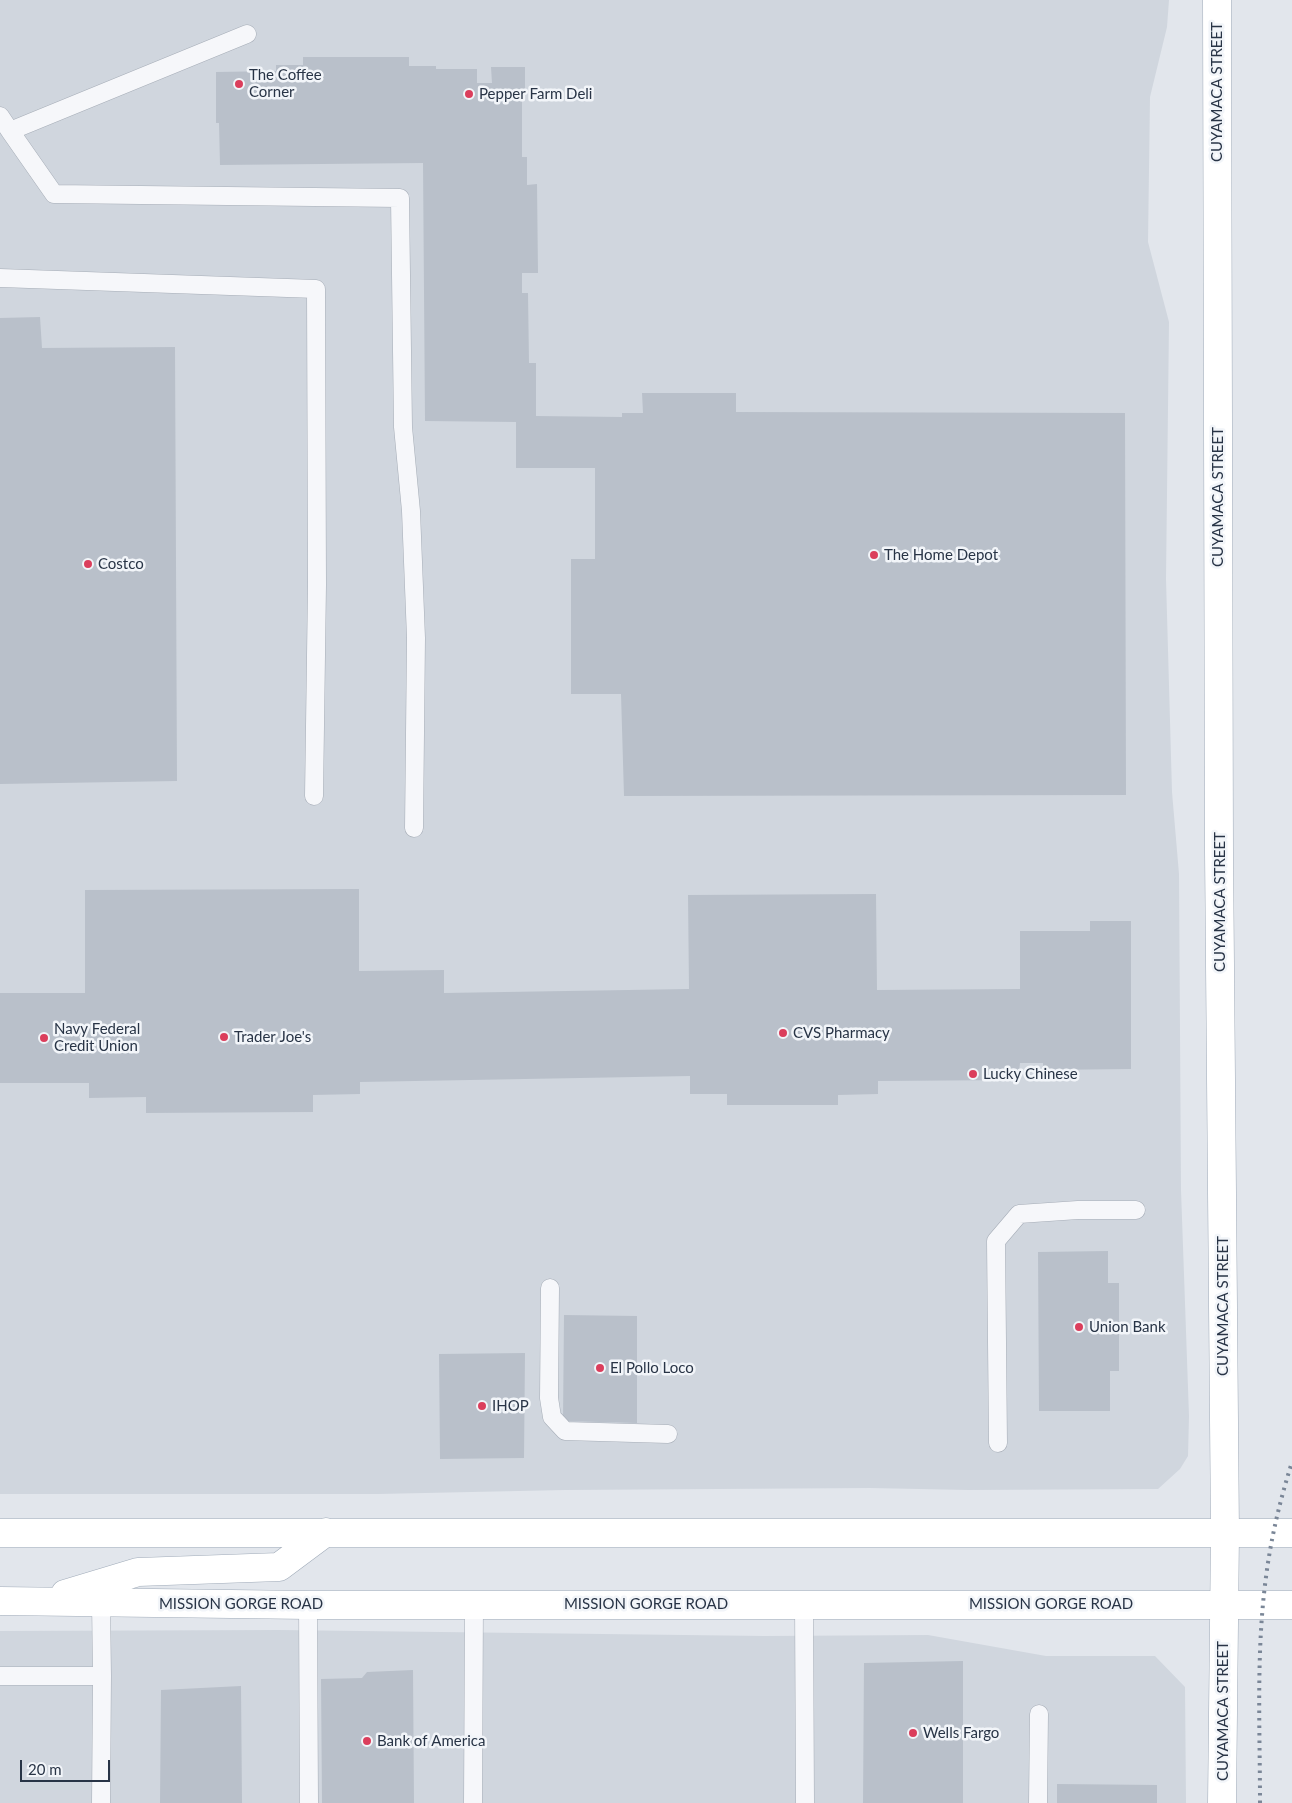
<!DOCTYPE html>
<html>
<head>
<meta charset="utf-8">
<style>
  body { margin:0 }
  #map { position:relative; width:1292px; height:1803px; overflow:hidden; background:#e2e6ec; font-family:Lato,sans-serif }
  canvas { display:block }
  .scale { position:absolute; left:20px; top:1760px; width:90px; height:22px; box-sizing:border-box; border:2px solid #283446; border-top:0; padding-left:6px; font-size:15px; line-height:18px; white-space:nowrap; color:#283446; -webkit-text-stroke:4px #f2f5f9; paint-order:stroke }
</style>
</head>
<body>
<div id="map">
<canvas width="1292" height="1803"></canvas>
<div class="scale">20 m</div>
</div>
<script>
const g = document.querySelector('canvas').getContext('2d');
g.lineJoin = 'round';
function fillPath(path, color) {
  g.fillStyle = color;
  g.fill(path, 'evenodd');
}
function strokePath(path, color, width, dash) {
  g.strokeStyle = color;
  g.lineWidth = width;
  g.lineCap = dash ? 'butt' : 'round';
  g.setLineDash(dash || []);
  g.stroke(path);
}
function write(font, color, halo, rows, align = 'center') {
  g.font = font + ' Lato,sans-serif';
  g.lineWidth = 5;
  g.setLineDash([]);
  g.textBaseline = 'middle';
  g.strokeStyle = halo;
  g.fillStyle = color;
  for (const [text, x, y, turn = 0] of rows) {
    g.save();
    g.translate(x, y);
    g.rotate((+turn || 0) * Math.PI / 180);
    g.textAlign = isNaN(turn) ? turn : align;
    if (halo) g.strokeText(text, 0, 0);
    g.fillText(text, 0, 0);
    g.restore();
  }
}
const built = new Path2D(`
  M0,0H1169L1167,27L1150,97L1148,242L1169,322L1166,579L1172,792L1179,874L1181,1190L1189,1416L1188,1456L1180,1469L1158,1489L968,1490L870,1488L565,1490L378,1494H0Z
  M279,1630L765,1636L928,1635L1046,1656H1155L1185,1687L1186,1803H0V1631Z`);
const building = new Path2D(`
  M303,57H409V66H436V69H477V83H492L491,67H525V98H522V157H527V185L537,184L538,273H522V293H528L529,363H536V416L622,417V413H643L642,393H736V412L1125,413L1126,795L624,796L621,694H571V559H595V468H516V422L425,421L423,163L220,165L219,123H216V72L276,71V65H303Z
  M40,317L42,348L175,347L177,781L0,784V318Z
  M359,889V971L444,970V993L689,989L688,895L876,894L877,990L1020,989V931H1090V921H1131V1069L1043,1070V1063H1020L1018,1080L878,1081V1094L838,1095V1105H727V1094H690V1076L360,1082V1094L313,1095V1112L146,1113V1097L89,1098V1083H0V993H85V890Z
  M1108,1251V1283H1119V1371H1110V1411H1039L1038,1252Z
  M564,1315L637,1316V1423L563,1421Z
  M525,1353L524,1458L440,1459L439,1354Z
  M963,1661V1803H863L864,1663Z
  M413,1670L414,1803H322L321,1679L362,1678L367,1672Z
  M241,1686L242,1803H160L161,1690Z
  M1057,1784L1157,1785V1803H1057Z`);
const lane = new Path2D(`
  M0,116L10,131L247,34
  M10,131L54,194L400,198L403,427L411,511L416,638L414,828
  M0,278L316,289L317,585L314,796
  M550,1288L549,1398L552,1417L565,1431L668,1434
  M998,1443L996,1241L1019,1214L1078,1210H1136
  M804,1604L805,1803
  M308,1605L309,1803
  M0,1676H102
  M101,1803L102,1676L101,1603
  M473,1803L474,1604
  M1038,1803L1039,1714`);
const primary = new Path2D(`
  M1217,0L1219,852L1225,1533L1222,1803
  M0,1533H1292
  M65,1594L138,1572L279,1567L326,1532
  M0,1601L308,1605H1292`);
const rail = new Path2D(`
  M1260,1803C1260,1728 1256,1652 1266,1577C1271,1538 1280,1500 1292,1462`);
const markers = [
  [239,84,5,"#db3e5c"],
  [469,94,5,"#db3e5c"],
  [874,555,5,"#db3e5c"],
  [88,564,5,"#db3e5c"],
  [783,1033,5,"#db3e5c"],
  [224,1037,5,"#db3e5c"],
  [44,1038,5,"#db3e5c"],
  [973,1074,5,"#db3e5c"],
  [1079,1327,5,"#db3e5c"],
  [600,1368,5,"#db3e5c"],
  [482,1406,5,"#db3e5c"],
  [913,1733,5,"#db3e5c"],
  [367,1741,5,"#db3e5c"]
];
const poiNames = [
  ["The Coffee",249,75],
  ["Corner",249,92],
  ["Pepper Farm Deli",479,94],
  ["The Home Depot",884,555],
  ["Costco",98,564],
  ["Navy Federal",54,1029],
  ["Credit Union",54,1046],
  ["CVS Pharmacy",793,1033],
  ["Trader Joe's",234,1037],
  ["Lucky Chinese",983,1074],
  ["Union Bank",1089,1327],
  ["El Pollo Loco",610,1368],
  ["IHOP",492,1406],
  ["Wells Fargo",923,1733],
  ["Bank of America",377,1741]
];
const streetNames = [
  ["CUYAMACA STREET",1217,92,-90],
  ["CUYAMACA STREET",1218,497,-90],
  ["CUYAMACA STREET",1220,902,-90],
  ["CUYAMACA STREET",1223,1306,-90],
  ["MISSION GORGE ROAD",241,1604],
  ["MISSION GORGE ROAD",646,1604],
  ["MISSION GORGE ROAD",1051,1604],
  ["CUYAMACA STREET",1223,1711,-90]
];
fillPath(built, '#d0d6de');
fillPath(building, '#b9c0ca');
strokePath(lane, '#a6adb7', 19);
strokePath(primary, '#a0abb9', 29);
strokePath(lane, '#f6f7fa', 18);
strokePath(primary, '#fff', 28);
strokePath(rail, '#7a8697', 4, [2.5, 5]);
for (const [x, y, r, color] of markers) {
  const dot = new Path2D();
  dot.arc(x, y, r, 0, 2 * Math.PI);
  g.fillStyle = color;
  g.fill(dot);
  strokePath(dot, '#f2f5f9', 2);
}
write('15px', '#283446', '#f2f5f9', poiNames, 'left');
write('15px', '#283446', '#f2f5f9', streetNames);
</script>
</body>
</html>
